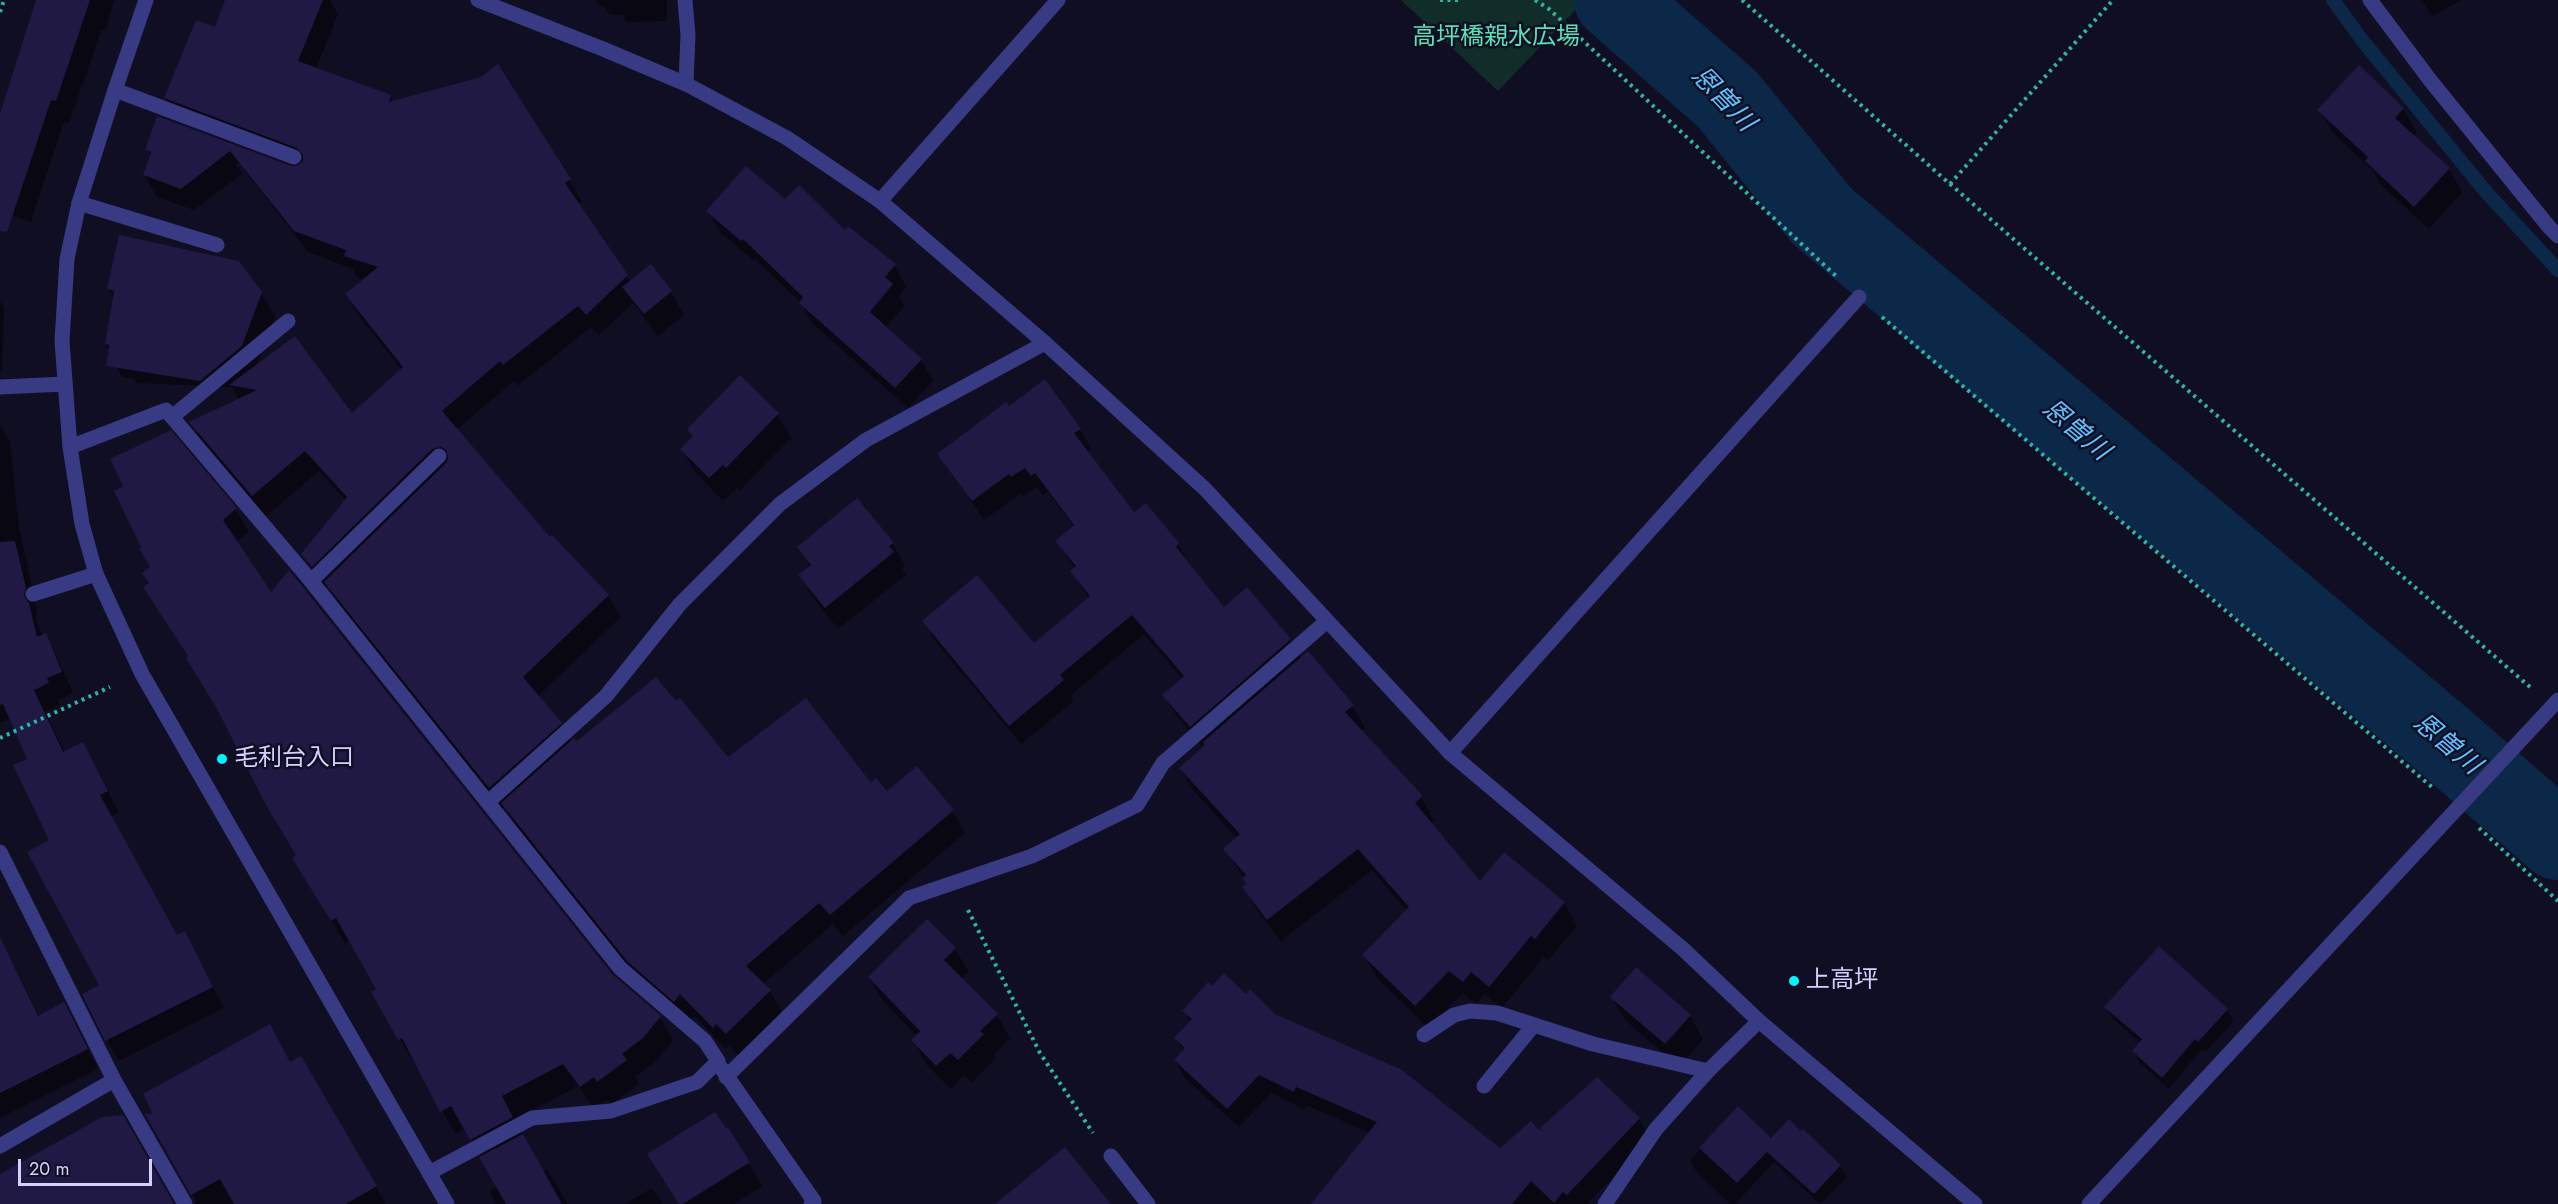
<!DOCTYPE html>
<html>
<head>
<meta charset="utf-8">
<style>
  body { margin:0 }
  #map { position:relative; width:2558px; height:1204px; overflow:hidden; background:#100e23; font-family:Jost,sans-serif }
  canvas { display:block }
  .scale { position:absolute; left:18px; top:1159px; width:134px; height:27px; box-sizing:border-box; border:3px solid #d2d0ff; border-top:0; padding-left:8px; font-size:18px; line-height:21px; white-space:nowrap; color:#d2d0ff; -webkit-text-stroke:4px #100e23; paint-order:stroke }
</style>
</head>
<body>
<div id="map">
<canvas width="2558" height="1204"></canvas>
<div class="scale">20 m</div>
</div>
<script>
const g = document.querySelector('canvas').getContext('2d');
g.lineJoin = 'round';
function fillPath(path, color) {
  g.fillStyle = color;
  g.fill(path, 'evenodd');
}
function strokePath(path, color, width, dash) {
  g.strokeStyle = color;
  g.lineWidth = width;
  g.lineCap = dash ? 'butt' : 'round';
  g.setLineDash(dash || []);
  g.stroke(path);
}
function write(font, color, halo, rows, align = 'center') {
  g.font = font + ' Jost,"Noto Sans JP",sans-serif';
  g.lineWidth = 5;
  g.setLineDash([]);
  g.textBaseline = 'middle';
  g.strokeStyle = halo;
  g.fillStyle = color;
  for (const [text, x, y, turn = 0] of rows) {
    g.save();
    g.translate(x, y);
    g.rotate((+turn || 0) * Math.PI / 180);
    g.textAlign = isNaN(turn) ? turn : align;
    if (halo) g.strokeText(text, 0, 0);
    g.fillText(text, 0, 0);
    g.restore();
  }
}
const green = new Path2D(`
  M1401,0H1585L1498,91Z`);
const shadow = new Path2D(`
  M37,0H114L106,31L101,30L69,124L64,122L31,222L0,211V118Z
  M227,0H330L338,14L316,69L390,96L393,102L569,180L582,202L577,204L630,282L671,292L684,315L658,336L633,303L599,335L591,327L517,386L514,381L456,430L550,539L608,596L621,617L538,696L560,724L571,742L727,760L870,785L887,793L952,810L965,833L843,936L833,924L763,984L770,991L782,1013L739,1056L730,1046L726,1049L694,1016L687,1023L642,984L516,826L505,807L502,809L339,604L328,585L325,587L316,576L303,554L346,501L319,471L265,517L203,444L191,422L239,400L232,387L137,383L134,378H123L109,354L106,344L114,299L108,289L261,293L275,317L256,366L352,415L402,370L359,316L347,294L365,280L358,278L353,269L308,252L239,163H235L242,174L194,210L157,197L144,175L151,157L147,149L158,118L290,168L300,165L178,120L165,98L215,29Z
  M596,0H667V21L626,22L622,15H610L604,6H599Z
  M2422,0H2461L2432,16Z
  M2359,67L2403,109L2417,133L2413,136L2449,169L2462,192L2429,229L2380,184L2372,170L2333,133L2319,110Z
  M785,202L845,232L894,265L906,286L899,296L904,306L885,328L921,360L933,381L908,408L813,324L801,303L755,259L754,261L720,232L708,211Z
  M0,301L4,308L2,370H0Z
  M1008,408L1080,429L1091,449L1087,452L1134,515L1178,544L1189,564L1224,609L1247,589L1290,640L1301,658L1352,705L1365,728L1361,731L1421,797L1434,820L1430,824L1480,883L1564,903L1577,926L1548,960L1544,957L1502,1008L1484,994L1476,1004L1463,993L1428,1028L1377,978L1364,955L1407,911L1372,870L1281,941L1257,910L1244,888L1248,885L1225,849L1237,838L1194,791L1181,769L1207,746L1205,743L1202,746L1176,715L1164,695L1183,679L1144,634L1071,695L1074,701L1021,744L935,641L924,621L1033,645L1089,599L1072,572L1075,569L1057,541L1074,527L1048,492L1043,495L1037,487L1023,496L1021,493L984,520L939,454Z
  M777,414L791,438L740,490L737,488L723,501L695,472L682,449L693,438L689,429Z
  M0,424L10,442L19,528L37,610L35,617L43,636L45,635L57,656L73,693L58,700L60,705L45,711L65,753L95,765L119,813L110,817L177,936L196,954L224,1008L119,1061L107,1040L101,986L51,841L29,759L11,719L0,723Z
  M235,509L249,532L237,542L271,595L611,975L660,1017L673,1040L656,1061L635,1077L639,1084L612,1104L608,1099L594,1109L578,1086L514,1120L543,1172L547,1169L568,1204H496L489,1191L498,1186L465,1129L455,1134L415,1060L413,1062L374,993L378,990L350,940L345,943L307,881L298,856L144,573Z
  M893,544L905,566L902,568L906,575L838,629L813,598L800,576L810,567L799,547Z
  M927,921L955,949L969,972L961,979L997,1015L1010,1038L994,1054L996,1058L972,1082L964,1075L951,1089L926,1064L913,1040L917,1036L883,1001L869,978Z
  M0,937L39,1017L75,1023L98,1069L0,1118Z
  M1212,988L1246,996L1500,1150L1537,1131L1545,1134L1639,1119L1650,1138L1587,1204H1313L1370,1133L1306,1105L1305,1110L1271,1093L1239,1127L1186,1079L1175,1061L1184,1052L1176,1038L1191,1023L1184,1011Z
  M1612,997L1690,1016L1703,1039L1679,1067L1625,1020Z
  M2106,1007L2227,1010L2234,1021L2205,1052L2202,1049L2169,1089L2140,1063L2133,1051L2141,1043L2112,1018Z
  M300,1058L386,1204H195V1199L147,1116L156,1115Z
  M1738,1109L1771,1140L1840,1166L1847,1177L1820,1204L1774,1162L1735,1204H1730L1696,1171L1690,1160Z
  M749,1163L762,1186L734,1204H679Z
  M652,1188L662,1204H625Z`);
const stream = new Path2D(`
  M2333,0L2362,40L2486,192L2558,270`);
const river = new Path2D(`
  M1614,0L1727,99L1822,216L2442,739L2558,840`);
const building = new Path2D(`
  M36,0H90L56,101L51,100L7,232L0,231V114Z
  M225,0H323L298,61L391,95L389,102L481,77L498,64L571,179L565,183L628,275L586,315L578,306L503,365L500,361L442,411L550,537L552,535L609,595L523,677L562,723L489,788L324,582L446,463L448,458L446,450L441,447L432,449L312,567L301,554L347,497L305,451L252,496L189,422L257,390L229,385L295,336L352,413L403,367L345,294L378,267L344,256L346,250L294,231L230,151L181,189L143,175L151,152L145,150L157,116L291,166H296L303,161V155L297,148L164,98L196,20L215,27Z
  M2359,65L2404,108L2395,118L2450,168L2414,207L2365,161L2368,157L2317,110Z
  M746,166L785,199L799,185L845,230L848,226L896,264L885,277L893,284L870,312L922,359L895,388L799,303L803,297L743,239L741,241L706,211Z
  M119,235L239,261L262,292L242,346L200,381L106,366L109,345L105,344L114,291L107,289Z
  M651,264L672,291L644,314L622,287Z
  M740,375L779,413L726,468L723,465L709,478L680,449L693,436L687,429Z
  M1045,379L1081,429L1074,433L1134,512L1146,503L1179,543L1176,547L1224,607L1247,587L1291,639L1190,727L1162,695L1184,676L1132,615L1060,675L1064,680L1009,726L922,621L977,575L1034,643L1090,596L1070,571L1076,566L1055,541L1074,525L1035,473L1031,476L1025,468L1011,477L1009,474L972,501L937,454L1006,402L1009,406Z
  M171,430L237,508L223,520L271,592L289,570L612,974L661,1016L643,1038L622,1054L627,1060L597,1082L594,1077L580,1087L563,1064L502,1096L513,1117L470,1140L451,1106L440,1112L402,1038L398,1040L371,992L376,989L336,918L331,921L292,858L296,855L266,805L217,709L186,658L188,656L143,587L149,583L142,573L150,567L139,548L141,547L114,491L123,486L110,459Z
  M857,498L894,543L889,546L894,552L825,608L798,575L811,565L797,547Z
  M15,541L26,588L24,596L29,603L37,637L46,633L62,672L47,678L49,683L34,690L63,752L83,742L108,791L100,795L177,935L185,931L213,987L105,1041L82,994L99,985L27,852L49,840L13,765L27,759L3,704L0,705V542Z
  M1308,651L1354,705L1345,712L1423,796L1415,803L1480,881L1504,852L1565,902L1535,939L1531,936L1489,987L1471,972L1463,982L1449,971L1415,1006L1362,955L1409,907L1358,849L1267,920L1242,887L1247,884L1242,878L1246,875L1223,849L1240,834L1179,768L1205,745L1203,742Z
  M656,677L676,701L680,698L728,757L806,698L871,783L876,778L887,791L917,766L954,810L830,915L819,903L746,966L771,990L726,1034L716,1024L713,1028L680,994L674,1002L627,961L501,803L574,738L577,741Z
  M927,919L956,948L944,960L998,1014L980,1031L984,1034L958,1060L950,1053L936,1066L911,1040L920,1031L868,977Z
  M0,937L38,1016L64,1002L88,1049L0,1093Z
  M2159,946L2228,1009L2198,1042L2195,1039L2162,1078L2132,1051L2142,1039L2104,1007Z
  M1636,967L1691,1015L1665,1044L1610,997Z
  M1224,973L1246,994L1250,989L1275,1014L1402,1070L1500,1148L1531,1121L1538,1129L1544,1132L1540,1128L1597,1077L1640,1118L1567,1195L1563,1192L1554,1203L1531,1181L1512,1204H1311L1377,1122L1296,1087L1294,1092L1259,1075L1227,1109L1174,1060L1185,1048L1174,1038L1192,1019L1182,1011L1208,982L1212,986Z
  M270,1024L290,1062L301,1056L377,1186L346,1204H234L220,1179L191,1195L145,1114H153L143,1094Z
  M1738,1106L1771,1138L1789,1119L1801,1131L1803,1129L1841,1165L1814,1194L1767,1152L1737,1183L1699,1148Z
  M715,1112L726,1128L728,1127L750,1162L683,1204H679L647,1154Z
  M123,1115L174,1204H0V1174L102,1117Z
  M523,1134L562,1204H506L479,1157Z
  M1065,1147L1111,1204H995Z`);
const path = new Path2D(`
  M1440,0H1461
  M1535,0L1549,9L1836,276
  M1742,0L1950,184L2530,687
  M0,12L4,0
  M1950,184L2113,0
  M1882,317L2433,788
  M0,738L110,687
  M2479,828L2558,901
  M968,910L1040,1053L1093,1133`);
const service = new Path2D(`
  M0,387L65,384
  M172,417L288,321
  M311,581L439,456
  M33,594L96,574
  M909,898L1032,856L1137,805L1163,763L1327,621
  M1484,1086L1533,1026
  M1605,1204L1656,1129L1708,1071`);
const minor = new Path2D(`
  M685,0L688,35L686,84
  M115,90L294,157
  M880,201L1058,0
  M79,203L217,245
  M70,447L166,410L311,581L620,968L705,1041L718,1061L697,1082L611,1111L532,1118L429,1173
  M1450,753L1859,297
  M488,802L606,696L680,604L780,504L866,440L1045,343
  M0,852L114,1080L185,1204
  M1424,1035L1454,1015L1470,1011L1497,1013L1593,1044L1708,1071L1759,1021
  M722,1069L814,1201L811,1204
  M726,1077L909,898
  M0,1146L114,1080
  M1111,1156L1148,1204`);
const tertiary = new Path2D(`
  M146,0L115,90L79,203L67,259L62,341L70,447L82,524L96,574L142,674L447,1204
  M478,0L603,49L686,84L787,138L880,201L1045,343L1205,489L1450,753L1683,949L1759,1021L1975,1204
  M2370,0L2430,80L2549,227L2558,236
  M2089,1204L2558,700`);
const markers = [
  [222,759,6,"#00f5fb"],
  [1794,981,6,"#00f5fb"]
];
const parkNames = [
  ["高坪橋親水広場",1496,38]
];
const poiNames = [
  ["毛利台入口",234,759],
  ["上高坪",1806,981]
];
const waterNames = [
  ["恩曽川",1722,100,46],
  ["恩曽川",2075,431,40],
  ["恩曽川",2446,745,40]
];
fillPath(green, '#112d2a');
fillPath(shadow, '#0007');
strokePath(stream, '#0c2849', 14);
strokePath(river, '#0c2849', 80);
fillPath(building, '#1f1944');
strokePath(path, '#2db6a3', 4, [3, 4.5]);
strokePath(service, '#383b83', 15);
strokePath(minor, '#383b83', 15);
strokePath(tertiary, '#383b83', 15);
for (const [x, y, r, color] of markers) {
  const dot = new Path2D();
  dot.arc(x, y, r, 0, 2 * Math.PI);
  g.fillStyle = color;
  g.fill(dot);
  strokePath(dot, '#100e23', 2);
}
write('24px', '#5ae1b5', '#100e23', parkNames);
write('24px', '#d2d0ff', '#100e23', poiNames, 'left');
write('italic 26px', '#5ec1ff', '#100e23', waterNames);
</script>
</body>
</html>
